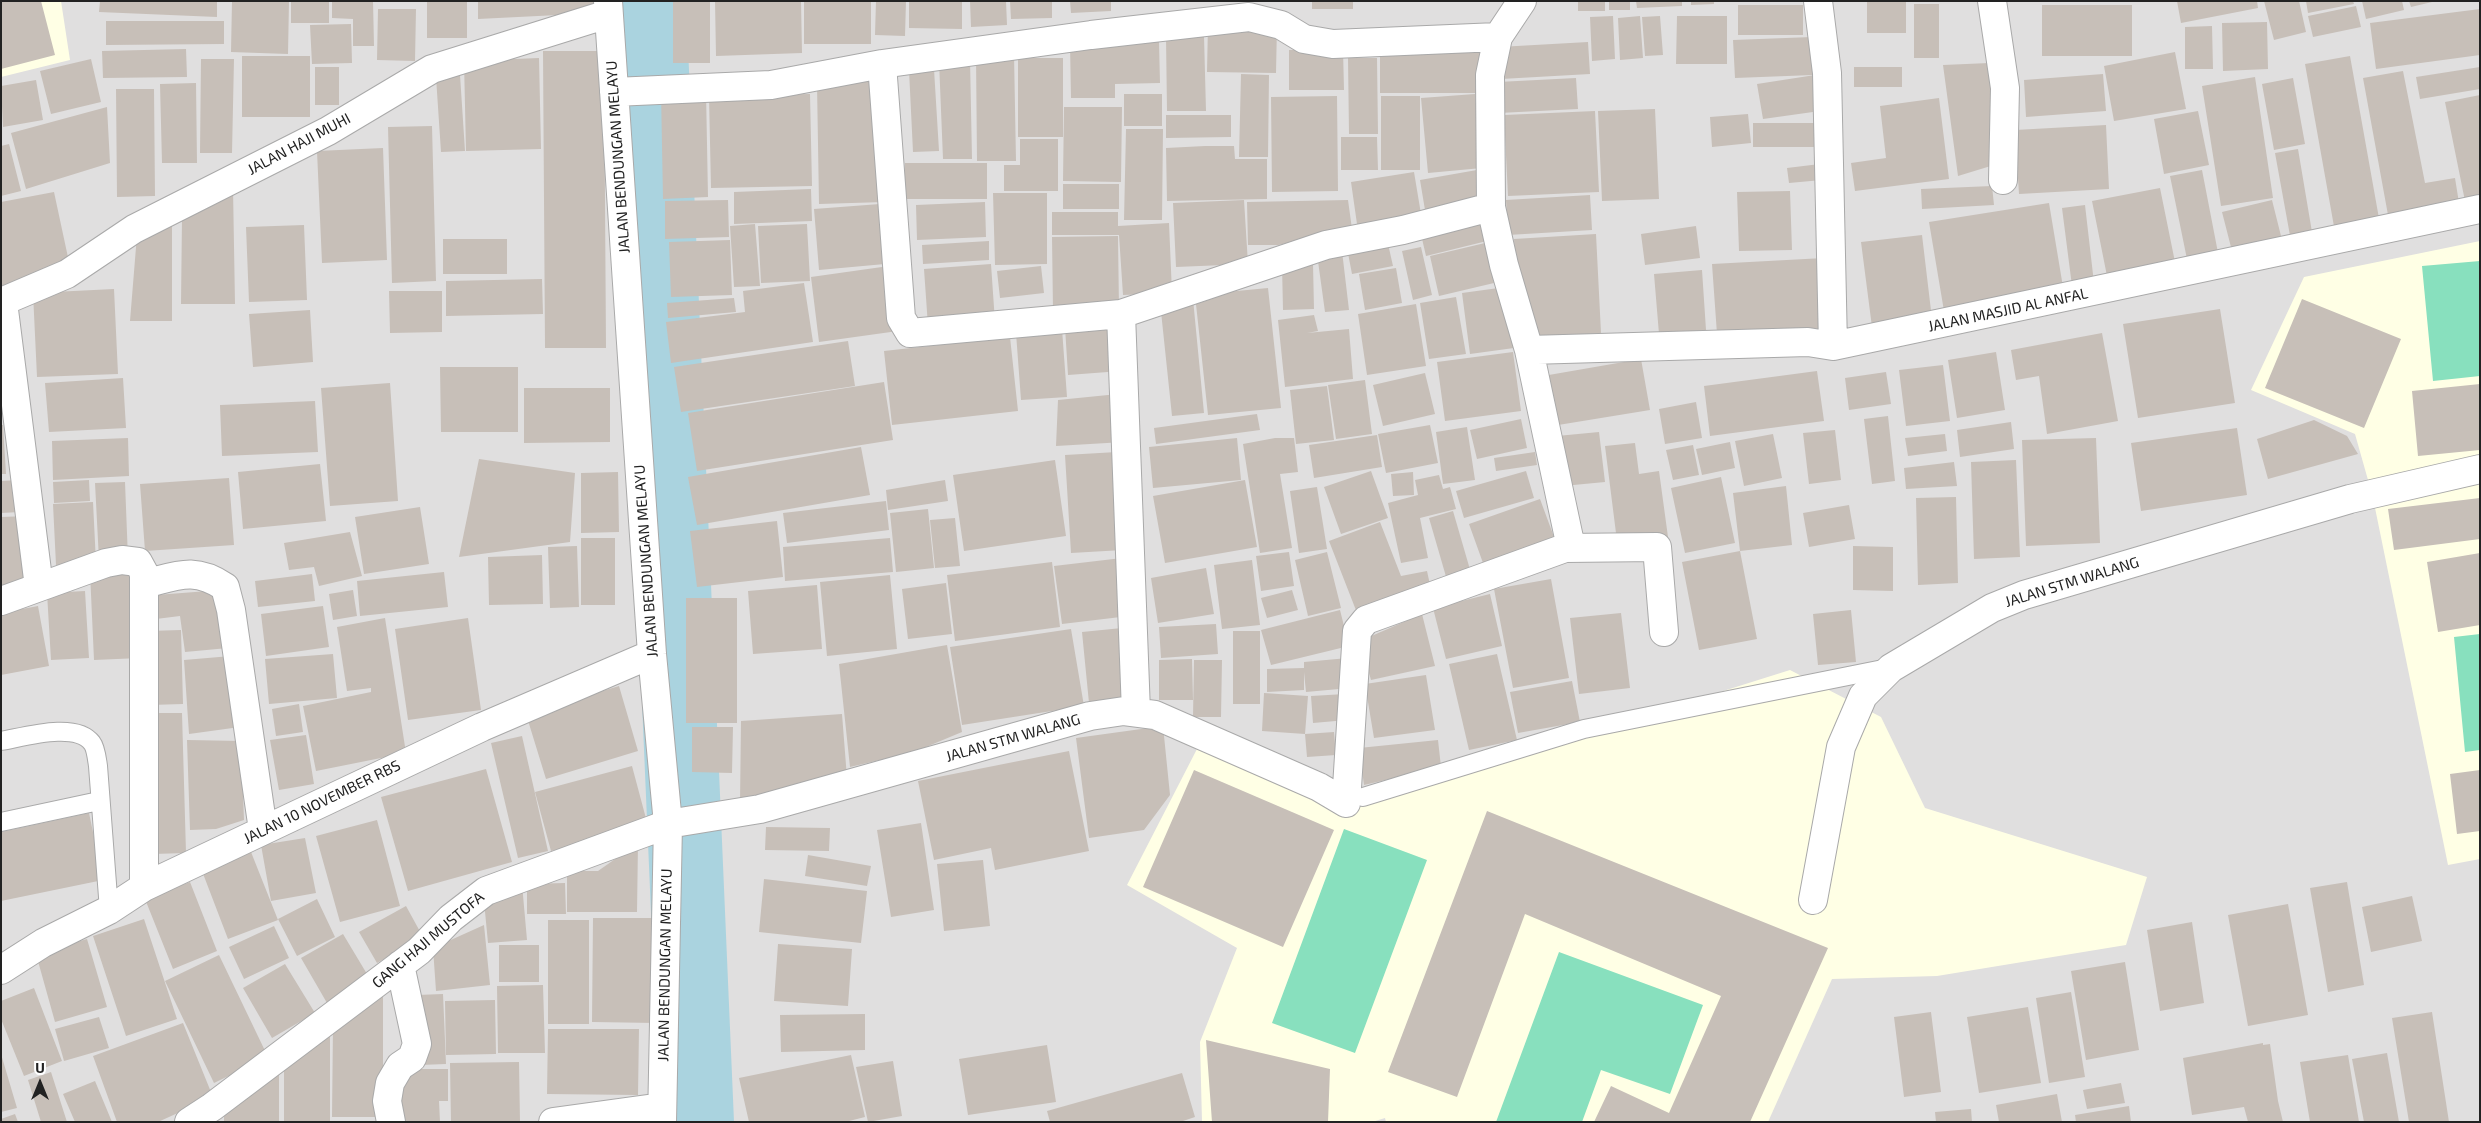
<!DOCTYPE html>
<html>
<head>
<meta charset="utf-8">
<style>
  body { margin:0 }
  #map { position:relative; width:2481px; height:1123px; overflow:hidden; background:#f2efe9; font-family:"Exo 2",sans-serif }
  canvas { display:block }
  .frame { position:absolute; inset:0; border:2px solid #222; pointer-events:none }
  .north { position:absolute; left:15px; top:1058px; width:50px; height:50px; -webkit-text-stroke:4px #fff; paint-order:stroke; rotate:0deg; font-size:14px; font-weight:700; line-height:20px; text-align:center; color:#222 }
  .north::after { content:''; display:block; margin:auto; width:18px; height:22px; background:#222; clip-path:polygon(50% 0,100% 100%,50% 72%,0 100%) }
</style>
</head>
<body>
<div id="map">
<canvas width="2481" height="1123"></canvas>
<div class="frame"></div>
<div class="north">U</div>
</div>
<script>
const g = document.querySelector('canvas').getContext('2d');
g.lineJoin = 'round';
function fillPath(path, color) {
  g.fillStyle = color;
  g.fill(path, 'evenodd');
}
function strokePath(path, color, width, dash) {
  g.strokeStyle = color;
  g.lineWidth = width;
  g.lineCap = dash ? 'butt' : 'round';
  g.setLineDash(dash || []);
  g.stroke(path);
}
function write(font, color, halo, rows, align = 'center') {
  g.font = font + ' "Exo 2",sans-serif';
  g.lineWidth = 4.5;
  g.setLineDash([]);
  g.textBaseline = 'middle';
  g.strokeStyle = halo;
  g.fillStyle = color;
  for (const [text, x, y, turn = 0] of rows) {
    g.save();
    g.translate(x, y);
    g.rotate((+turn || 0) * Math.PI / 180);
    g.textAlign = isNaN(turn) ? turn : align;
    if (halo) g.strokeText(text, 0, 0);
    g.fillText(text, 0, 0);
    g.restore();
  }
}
const residential = new Path2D(`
  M1,1H2480V1122H1Z`);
const education = new Path2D(`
  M1,1H61L70,60L1,77Z
  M2480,241V457L2368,480L2355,434L2251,390L2304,277Z
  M2480,482V859L2448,865L2374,503Z
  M1790,670L1881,717L1925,808L2147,877L2126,945L1937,976L1832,979L1768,1122H1386L1385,1118L1372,1122H1202L1200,1042L1237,948L1127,885L1197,749L1348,809Z`);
const pitch = new Path2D(`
  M2480,261V376L2433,381L2422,266Z
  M2480,634V750L2465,752L2454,637Z
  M1344,829L1427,860L1355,1053L1272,1023Z
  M1559,952L1703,1005L1670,1094L1601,1070L1582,1122H1496Z`);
const river = new Path2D(`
  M649,1L697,1122`);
const building = new Path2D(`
  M1,1H41L55,55L1,69Z
  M100,1H217V17L99,12Z
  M232,1H289L288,54L231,52Z
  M291,1H329V23H291Z
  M332,1H373L374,46H353V19L332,18Z
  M427,1H467V38H427Z
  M478,1H598V13L478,19Z
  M673,1H710V63H673Z
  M715,1H801L802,53L716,56Z
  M804,1H871V44H804Z
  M876,1H906L905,36L875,35Z
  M909,1H962V29L909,28Z
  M970,1H1006L1007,25L971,27Z
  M1010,1H1052V18L1011,19Z
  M1070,1H1111V11L1071,13Z
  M1312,1H1353V9H1312Z
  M1578,1H1605V11H1578Z
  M1609,1H1630V10H1609Z
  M1636,1H1682V6L1637,8Z
  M1691,1H1714V4L1691,5Z
  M2177,1H2257L2258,8L2181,23Z
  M2264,1H2299L2306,32L2274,40Z
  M2306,1H2353L2354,4L2308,13Z
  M2362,1H2402L2404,10L2366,19Z
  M2409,1H2432V2L2411,7Z
  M1867,2H1906V33H1867Z
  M1914,4H1939V58H1914Z
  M1738,5H1803V35H1738Z
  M2042,5H2132V56H2042Z
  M2356,6L2361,27L2313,37L2308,16Z
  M378,9H416L415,61L377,60Z
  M2480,9V55L2376,69L2370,23Z
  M1613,16L1615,59L1592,61L1590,17Z
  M1640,16L1643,58L1620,60L1618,18Z
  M1660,16L1663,55L1645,56L1642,17Z
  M1677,16H1727V64H1676Z
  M106,21H224V44L106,45Z
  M2267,22L2268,69L2223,71L2222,23Z
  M351,24L352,63L312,64L310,25Z
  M1208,24L1277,25L1276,73L1207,72Z
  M2212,26L2213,69H2185V27Z
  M1204,36L1206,111H1167L1166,37Z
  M1812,37L1813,75L1735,78L1733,40Z
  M1159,42L1160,83L1115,84V98H1071L1070,43Z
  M1588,42L1590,74L1501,79L1499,47Z
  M1380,45H1483V93H1380Z
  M186,49L187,77L103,78L102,51Z
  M1343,49L1344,90H1289V50Z
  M543,51H604L606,348H545Z
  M2175,52L2186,109L2114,121L2104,66Z
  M1014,54L1016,161H977L976,55Z
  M242,56H310V117H242Z
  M2350,56L2380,224L2335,232L2305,64Z
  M539,58L541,149L466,151L464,61Z
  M1018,58H1063V137H1018Z
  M1348,58H1377L1378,134H1349Z
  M91,59L101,102L51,114L40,71Z
  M201,59H234L232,153H200Z
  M970,59L972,159H943L939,61Z
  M1989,63L1994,165L1958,176L1943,65Z
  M315,67H339V105H315Z
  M1854,67H1902V87H1854Z
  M2480,67V89L2420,99L2416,77Z
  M934,69L939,151L913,152L909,70Z
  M2403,71L2425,183L2455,178L2459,203L2388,215L2363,78Z
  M1241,74L1269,75L1268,157H1239Z
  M2103,74L2106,111L2026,117L2024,80Z
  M460,75L465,151L441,152L436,77Z
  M1815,75L1820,111L1763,119L1757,84Z
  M2255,77L2273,198L2221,206L2202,86Z
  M1576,78L1578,109L1499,113L1498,82Z
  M2293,78L2305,144L2274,150L2262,84Z
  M36,80L43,120L3,127L1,86Z
  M882,81L884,202L819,204L817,84Z
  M196,83L197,163H162L160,84Z
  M116,89H154L155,196L117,197Z
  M706,91L708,197L663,199L661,92Z
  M810,94L812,186L711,188L709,96Z
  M1124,94H1162V126H1124Z
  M1475,94L1482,168L1428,173L1421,98Z
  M2480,95V198L2465,201L2445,102Z
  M1337,96L1338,191L1272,192L1271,97Z
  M1381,96H1420V170H1381Z
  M1939,98L1949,179L1855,191L1851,163L1886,158L1880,106Z
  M107,107L110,163L26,189L11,133Z
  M1064,107H1122L1121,182L1063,181Z
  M1655,109L1659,199L1602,201L1598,111Z
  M1595,111L1599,192L1508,196L1504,115Z
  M2198,111L2209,165L2164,174L2154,119Z
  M1748,114L1751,143L1712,147L1710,117Z
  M1166,115H1231V137L1166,138Z
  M1753,123H1816V147H1753Z
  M2106,125L2109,189L2019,194L2015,130Z
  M432,126L436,281L392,283L388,127Z
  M1126,129H1163L1162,220H1124Z
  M1341,137H1377L1378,170H1341Z
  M1020,139H1058V191H1004V165H1020Z
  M9,144L21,191L1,196V146Z
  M1205,146H1234L1235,159H1267V199L1167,201L1166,148Z
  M383,148L387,260L322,263L317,151Z
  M2298,149L2313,238L2291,241L2275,153Z
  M905,163H987V199H905Z
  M1820,164L1822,180L1789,183L1787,168Z
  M1477,170L1483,206L1426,216L1420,180Z
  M2202,170L2219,258L2188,264L2170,176Z
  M1414,172L1422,220L1358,231L1351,182Z
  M1063,184H1119V209H1063Z
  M1992,186L1994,205L1922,209L1921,189Z
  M233,188L235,304H181L182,217Z
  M2160,188L2176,267L2108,281L2092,201Z
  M811,189L812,221L734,224V192Z
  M1790,191L1792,250L1739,251L1737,192Z
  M54,192L69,262L1,286V202Z
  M993,193H1047V264L995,265Z
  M1590,195L1592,230L1508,235L1506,200Z
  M728,200L729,237L665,239V201Z
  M1244,200L1248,264L1176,267L1173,203Z
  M1348,200L1352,229L1278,245H1248L1247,202Z
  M2272,200L2282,240L2232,251L2222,212Z
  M985,202L986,237L917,240L916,205Z
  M2049,203L2064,293L1944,311L1929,222Z
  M880,204L885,264L819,270L814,209Z
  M2085,205L2094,283L2072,286L2062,208Z
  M1052,212H1118V226L1169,223L1172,293L1123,295L1119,235H1052Z
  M172,214V321H130L137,235Z
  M1483,214L1491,240L1426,256L1420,230Z
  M755,224L760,286L734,287L730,226Z
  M807,224L810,281L761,283L758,226Z
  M304,225L307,300L249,302L246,227Z
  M1696,226L1700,258L1645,265L1641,234Z
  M1596,234L1601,333L1540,338L1516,280L1514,239Z
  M1386,235L1393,266L1352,274L1346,243Z
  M1922,235L1932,319L1872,327L1861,242Z
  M1118,236L1119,310L1053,311L1052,237Z
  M443,239H507V274H443Z
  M730,240L732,295L671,297L669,242Z
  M989,241V260L923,264L922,245Z
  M1485,243L1494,283L1439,296L1430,256Z
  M1421,247L1432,295L1413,300L1402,251Z
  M1342,251L1349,310L1325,312L1317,254Z
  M1824,258L1827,328L1717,334L1712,264Z
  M991,264L995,322L928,326L924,269Z
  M1313,264L1314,309L1283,310L1282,265Z
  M889,266L898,331L819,342L811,277Z
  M1041,266L1044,293L1000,298L997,271Z
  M1396,268L1402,303L1365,310L1359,274Z
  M1702,270L1706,330L1659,334L1654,274Z
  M542,279L543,314L446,316V281Z
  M804,283L813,342L671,363L666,322L745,312L743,291Z
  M1506,287L1514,348L1470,354L1462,293Z
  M1268,288L1281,408L1208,415L1195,295Z
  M114,289L118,374L37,377L33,293Z
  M389,291H442V332L390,333Z
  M1456,297L1466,354L1429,359L1420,303Z
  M734,298L736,312L668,318L667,303Z
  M1193,299L1204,413L1172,416L1160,302Z
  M2302,299L2401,339L2364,428L2265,388Z
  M1416,304L1426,366L1367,375L1358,314Z
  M2220,309L2235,403L2138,418L2123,324Z
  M310,310L313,362L253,367L249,314Z
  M1314,315L1318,331L1307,333L1349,329L1353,379L1285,387L1278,320Z
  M1117,322L1121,371L1068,375L1065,327Z
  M1062,329L1067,397L1021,400L1016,333Z
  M2102,333L2118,421L2047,434L2039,376L2016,380L2011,350Z
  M1010,337L1018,411L892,425L884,351Z
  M848,341L855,386L681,412L674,367Z
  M1513,352L1521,411L1445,421L1437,362Z
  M1996,352L2005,410L1957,418L1948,360Z
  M1641,359L1650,410L1552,426L1543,376Z
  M1943,365L1950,421L1906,426L1899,370Z
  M440,367H518V432H441Z
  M1817,371L1824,421L1710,436L1704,386Z
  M1886,372L1891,404L1849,410L1845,378Z
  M1425,373L1435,414L1383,426L1373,385Z
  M123,378L126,428L49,432L45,383Z
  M1365,380L1372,434L1336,439L1328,385Z
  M884,382L893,440L697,471L688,413Z
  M390,383L398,501L330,506L321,388Z
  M2480,384V450L2418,456L2412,391Z
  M1327,386L1334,440L1296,444L1290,390Z
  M524,388H610V442L524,443Z
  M1118,394L1124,442L1056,446L1058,400Z
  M315,401L318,452L222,456L220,405Z
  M1696,402L1702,438L1665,444L1659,409Z
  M1257,414L1260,430L1156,444L1154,428Z
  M1888,416L1895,481L1872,484L1864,419Z
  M1521,419L1527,448L1477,459L1470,430Z
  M2314,420L2347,436L2358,454L2268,479L2257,439Z
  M2011,422L2014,449L1960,457L1957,430Z
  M1,425H3L6,474H1Z
  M1430,425L1438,463L1386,473L1378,434Z
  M1467,427L1475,480L1443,484L1436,432Z
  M2237,428L2247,495L2141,511L2131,443Z
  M1835,430L1841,480L1809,484L1803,433Z
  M1599,432L1605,482L1563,486L1557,436Z
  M1773,434L1782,478L1744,486L1735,441Z
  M1945,434L1947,451L1908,456L1905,438Z
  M1377,435L1382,467L1314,478L1309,445Z
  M128,438L129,476L53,480L52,441Z
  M1237,438L1241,480L1153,488L1149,447Z
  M1275,438H1294L1298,472L1280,474L1292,548L1260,553L1243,444Z
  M2096,438L2100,543L2026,546L2022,440Z
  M1730,442L1735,468L1702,475L1696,449Z
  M1635,443L1639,474L1659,471L1668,537L1624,543L1617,541L1605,446Z
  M1693,445L1699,475L1673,480L1666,450Z
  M861,447L870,495L697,525L688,477Z
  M1117,452L1123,550L1071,553L1065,455Z
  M1535,452L1537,465L1496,471L1494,458Z
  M479,459L575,473L570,542L459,557Z
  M1055,460L1066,536L964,551L953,475Z
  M2016,460L2020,557L1974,559L1971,462Z
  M1954,462L1957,486L1906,489L1904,468Z
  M320,464L326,521L243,529L238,472Z
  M1371,471L1388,518L1341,534L1324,487Z
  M1526,471L1534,498L1464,518L1456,491Z
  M618,472L619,532L581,533V473Z
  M1413,472L1414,495L1393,496L1391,474Z
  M1439,475L1443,489L1450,487L1456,509L1420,518L1428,558L1401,563L1388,503L1418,495L1415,480Z
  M1721,477L1735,543L1685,553L1671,488Z
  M229,478L234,545L145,551L140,484Z
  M19,480L20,512L1,513V481Z
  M89,480L90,501L54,503L53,482Z
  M945,480L948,501L888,510L886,490Z
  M1245,480L1257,547L1165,563L1153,496Z
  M125,482L128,559L99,560L95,483Z
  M1786,486L1792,545L1740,551L1733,493Z
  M1317,487L1327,549L1299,553L1290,491Z
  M1956,497L1958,583L1918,585L1916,498Z
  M2480,498V539L2394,550L2388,509Z
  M1540,499L1554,537L1483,563L1469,524Z
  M886,501L889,530L787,543L783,513Z
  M93,502L96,563L56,565L53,504Z
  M1849,505L1855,539L1809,547L1803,513Z
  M420,507L429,564L364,574L355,517Z
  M928,509L934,568L896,572L890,513Z
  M1453,511L1471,573L1447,580L1429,518Z
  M28,516V585L1,594V517Z
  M955,518L960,566L935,568L930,520Z
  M777,521L783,577L697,587L690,531Z
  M1380,522L1401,576L1427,571L1432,594L1359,618L1329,541Z
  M350,532L362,576L319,586L314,567L289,570L284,543Z
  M581,538H615V605H581Z
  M890,538L893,572L785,581L783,547Z
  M577,546L579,607L550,608L548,547Z
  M1853,546L1893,547V591L1853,590Z
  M1740,551L1757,639L1699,650L1682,562Z
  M1289,552L1294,586L1261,591L1256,556Z
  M1327,552L1341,608L1308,616L1295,560Z
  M2480,553V625L2438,632L2427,562Z
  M542,555L543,604L489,605L488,557Z
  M1122,558L1129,616L1062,624L1054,566Z
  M1252,560L1260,625L1222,629L1214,565Z
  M1052,562L1060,627L955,641L947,575Z
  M1206,568L1214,614L1158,623L1151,578Z
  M137,570L140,658L94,660L90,572Z
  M444,572L448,607L360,616L357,581Z
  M312,574L315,601L258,607L255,581Z
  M890,575L897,649L827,656L820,582Z
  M1551,579L1569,678L1513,688L1494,589Z
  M946,583L952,634L908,639L902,589Z
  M817,585L822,649L753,654L748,591Z
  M221,590L228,648L185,652L180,616L156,619V595Z
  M353,590L357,616L333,620L329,594Z
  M1292,590L1298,610L1267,618L1261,598Z
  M85,591L89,658L51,660L47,593Z
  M1490,594L1502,646L1446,659L1433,608Z
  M686,598H737V723H686Z
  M38,606L49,666L1,675V613Z
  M323,606L329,647L266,656L261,614Z
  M1340,610L1349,646L1271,665L1261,630Z
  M1851,610L1856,662L1818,665L1813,614Z
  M1621,613L1630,688L1579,694L1570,618Z
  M1422,614L1435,666L1371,680L1360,641Z
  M385,618L406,753L316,771L303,706L371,692V688L347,691L337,627Z
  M468,618L481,710L408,720L395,629Z
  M1216,624L1218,654L1161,658L1159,627Z
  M1122,628L1130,699L1089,703L1082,632Z
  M1071,629L1084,706L962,725L950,647Z
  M181,630L183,704L150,705L148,631Z
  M1233,631H1260V704H1233Z
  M947,645L962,732L914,752L850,767L839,664Z
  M333,654L337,698L269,704L265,659Z
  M1497,654L1517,740L1469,750L1449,664Z
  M231,656L240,727L189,734L184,660Z
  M1348,658L1350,688L1306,692L1304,672V690L1267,692V669L1304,668V662Z
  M1192,659L1193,700H1159V660Z
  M1194,660H1222L1221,717H1193Z
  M1426,675L1435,730L1374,738L1365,684Z
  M1572,681L1580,722L1518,733L1510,692Z
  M619,686L638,751L546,779L526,714Z
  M1264,693L1308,696L1305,734L1262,731Z
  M1345,694L1347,720L1313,723L1311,696Z
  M299,704L303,732L276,736L272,709Z
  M150,713H182L186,853L153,854Z
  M842,714L847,778L740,803L741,721Z
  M1163,726L1170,795L1144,830L1089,838L1076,738Z
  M692,727H733L732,773L692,772Z
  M1334,732L1336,755L1307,757L1305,734Z
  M306,735L314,784L279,790L270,740Z
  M522,736L548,851L518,858L491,743Z
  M187,740L241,741L244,820L216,829L190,830Z
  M1438,740L1441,767L1364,785L1359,748Z
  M1069,751L1089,851L995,870L991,848L934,860L918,781Z
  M632,766L648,826L551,851L535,792Z
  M486,769L512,862L408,891L381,797Z
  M1194,770L1334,830L1283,947L1143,887Z
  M2480,770V831L2457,834L2450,774Z
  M1487,811L1828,948L1750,1122H1594L1611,1086L1669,1113L1721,996L1525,914L1457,1097L1388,1072Z
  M89,813L103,880L1,901V832Z
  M377,820L400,906L340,922L316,836Z
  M921,823L934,910L891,917L877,830Z
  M766,827L830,828L829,851L765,850Z
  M305,838L316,893L271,901L261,845Z
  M638,843L637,912H567V871H598Z
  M251,852L278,920L228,939L202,871Z
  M808,855L871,866L867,886L805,876Z
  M983,860L990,926L944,931L937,864Z
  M764,879L867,891L861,943L759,932Z
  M190,882L217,951L173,969L145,899Z
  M2347,882L2364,985L2328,992L2310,888Z
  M565,883L566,914H527V884Z
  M522,884L527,940L488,943L484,901Z
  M2412,896L2422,941L2371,952L2362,907Z
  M317,899L335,937L297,956L278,919Z
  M2288,904L2308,1015L2248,1026L2228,915Z
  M406,906L423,937L377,963L359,932Z
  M593,918H657L656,1023L592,1022Z
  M144,919L177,1019L126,1036L93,936Z
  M548,920H589V1024H548Z
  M2192,922L2204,1003L2160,1011L2147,930Z
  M484,925L490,985L436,991L433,948Z
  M274,926L289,958L244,979L229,947Z
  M343,934L370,979L327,1003L301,958Z
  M87,939L107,1007L55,1022L36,954Z
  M778,944L852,949L848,1006L774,1001Z
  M499,945H539V982H499Z
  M219,955L268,1057L214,1083L165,981Z
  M2125,962L2139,1050L2086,1060L2071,971Z
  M285,964L315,1013L272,1038L243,988Z
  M543,985L545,1053H498L497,986Z
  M34,988L62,1061L24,1076L1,1019V1001Z
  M2071,992L2085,1077L2049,1083L2036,998Z
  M383,994V1117H332L333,1025Z
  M443,994L446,1064L420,1065L417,995Z
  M495,1000L496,1054L446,1055L445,1001Z
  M2028,1007L2041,1083L1979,1093L1967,1017Z
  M1931,1012L1941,1092L1904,1097L1894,1017Z
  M2432,1012L2449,1122H2409L2392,1018Z
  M865,1014V1050L781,1052L780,1015Z
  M99,1017L109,1048L64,1061L55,1029Z
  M183,1023L213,1097L158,1122H117L93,1056Z
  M548,1029H639L638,1095L547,1094Z
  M330,1034V1122H284V1071Z
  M1206,1040L1330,1069L1328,1122H1212Z
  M2263,1043V1045L2270,1044L2278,1101L2283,1122H2248L2244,1107L2192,1115L2183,1058Z
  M1047,1045L1056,1102L968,1115L959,1059Z
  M2387,1053L2399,1122H2364L2352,1059Z
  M1,1054L17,1108L1,1112Z
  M851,1055L865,1117L845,1122H749L739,1078Z
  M2348,1055L2359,1122H2310L2300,1062Z
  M893,1061L902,1116L868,1122L856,1067Z
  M519,1062L520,1122H451L450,1063Z
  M400,1069H448V1101H439L440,1122H405L400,1101Z
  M279,1070V1122H224V1116Z
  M51,1072L67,1122H41L28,1080Z
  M1182,1073L1195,1117L1180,1122H1050L1047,1111Z
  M95,1081L112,1122H75L63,1094Z
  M2121,1083L2125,1103L2087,1109L2083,1090Z
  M2057,1094L2062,1122H1999L1996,1105Z
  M2129,1106L2131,1122H2076L2075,1115Z
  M1971,1109L1972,1122H1936L1935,1112Z
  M15,1114L18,1122H1V1119Z`);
const lane = new Path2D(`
  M1,741C24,737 76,721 92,743C96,748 97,760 98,766L109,910
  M1363,797L1584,729L1888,668
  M1,822L99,801`);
const street = new Path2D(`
  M608,1L652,654L668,824L662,1122
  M1818,1L1827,73L1833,346
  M1992,1L2005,88L2003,180
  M614,92L771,85L882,64
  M1,302L67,274L134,229L328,131L432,69L608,14
  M3,302L39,587
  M1121,314L910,333L901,318L882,64L1091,35L1249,17L1281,25L1304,39L1333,44L1498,37
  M1529,350L1808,342L1833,346L2480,209
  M1565,548L1657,547L1664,632
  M144,584C177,576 194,566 225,587L231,610L263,830
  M1,601L106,563L122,560L138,562L144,573V887
  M1136,712L1121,314L1326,245L1403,230L1491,207
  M1346,803L1357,631L1366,620L1565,548L1569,538L1529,350L1504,265L1491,207L1490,75L1498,37L1522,1
  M1813,900L1841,747L1863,696L1891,668L1992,608L2024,595L2350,499L2480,469
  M1,970L43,943L109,910L144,887L482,727L652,654
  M189,1122L212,1107L419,951L451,918L486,891L668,824L760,809L1090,716L1124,711L1155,715L1319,787L1346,803
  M391,1122L387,1101L390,1083L400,1066L412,1058L417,1044L400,965
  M553,1122L662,1107`);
const streetNames = [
  ["JALAN HAJI MUHI",299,144,-28],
  ["JALAN BENDUNGAN MELAYU",618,157,-94],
  ["JALAN MASJID AL ANFAL",2008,310,-12],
  ["JALAN BENDUNGAN MELAYU",646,561,-94],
  ["JALAN STM WALANG",2072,582,-17],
  ["JALAN STM WALANG",1013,738,-16],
  ["JALAN 10 NOVEMBER RBS",322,802,-26],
  ["GANG HAJI MUSTOFA",428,940,-40],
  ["JALAN BENDUNGAN MELAYU",665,965,-89]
];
fillPath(residential, '#e0dfdf');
fillPath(education, '#ffffe5');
fillPath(pitch, '#88e0be');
strokePath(river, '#aad3df', 74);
fillPath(building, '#c7bfb8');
strokePath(lane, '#a9a9a9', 20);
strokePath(street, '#a9a9a9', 30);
strokePath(lane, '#fff', 18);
strokePath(street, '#fff', 28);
write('15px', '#222', '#fff', streetNames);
</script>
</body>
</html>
